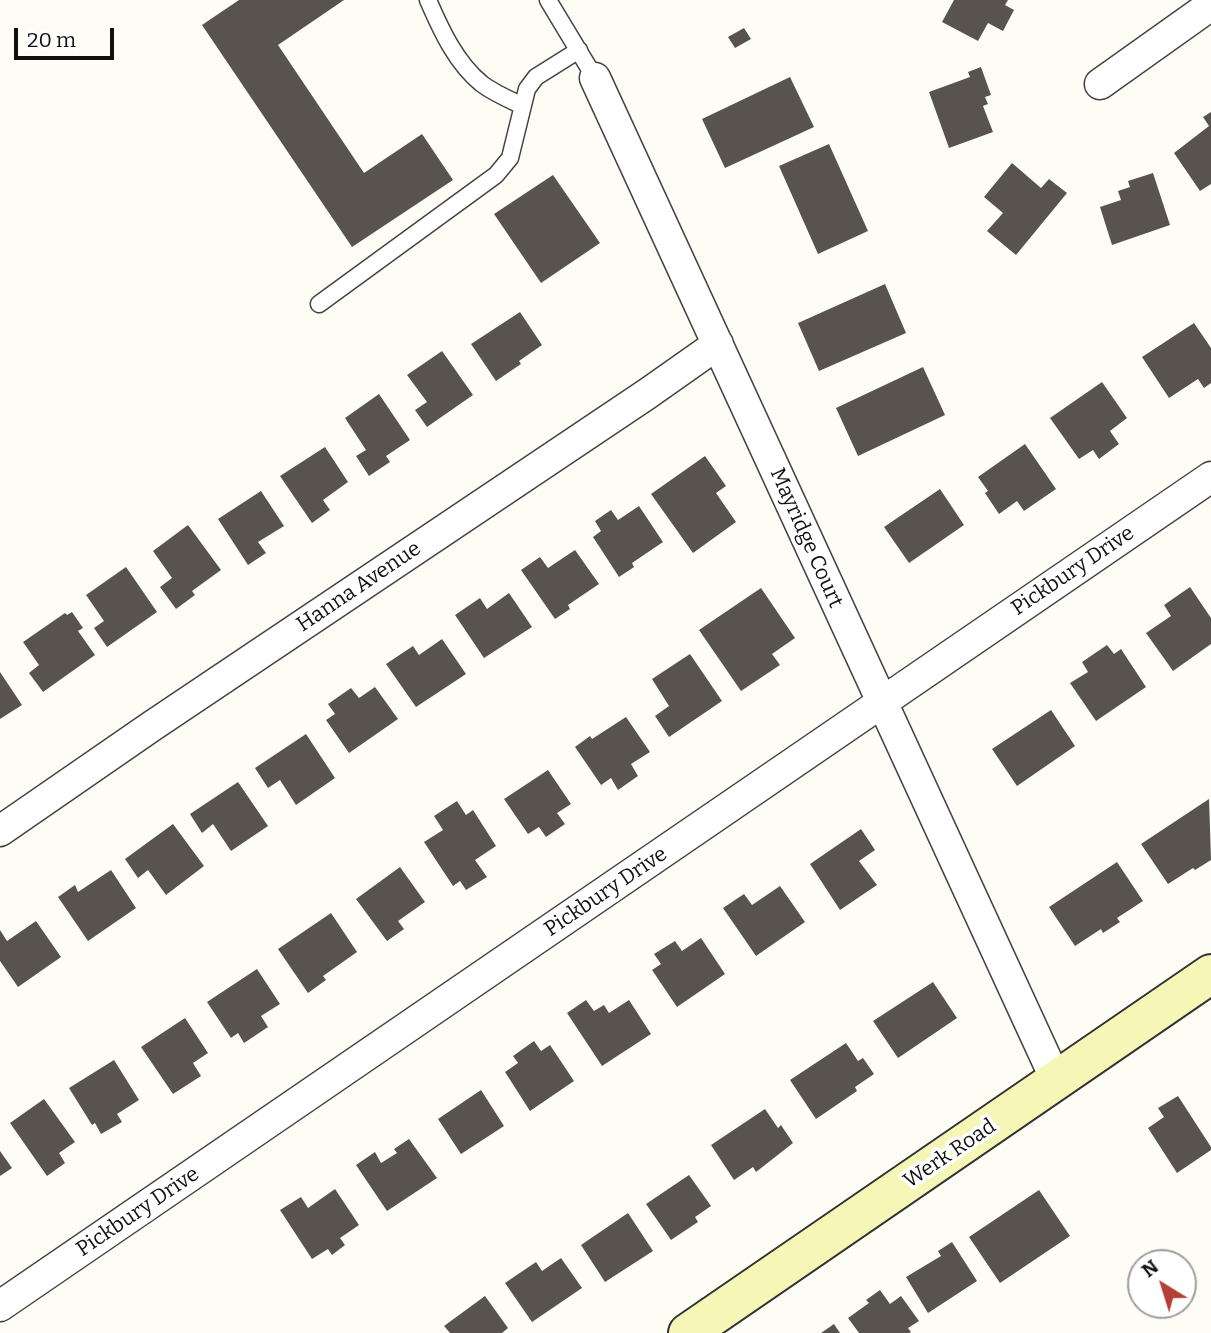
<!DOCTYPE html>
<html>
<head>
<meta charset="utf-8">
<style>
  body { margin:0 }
  #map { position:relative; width:1211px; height:1333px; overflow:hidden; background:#fefdf5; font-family:Bitter,serif }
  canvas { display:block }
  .north { position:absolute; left:1127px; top:1249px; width:70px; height:70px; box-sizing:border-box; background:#fff; border:2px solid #9f9f9f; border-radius:50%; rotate:322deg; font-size:19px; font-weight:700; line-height:28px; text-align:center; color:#101010 }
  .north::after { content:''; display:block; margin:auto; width:24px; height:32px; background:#b33f36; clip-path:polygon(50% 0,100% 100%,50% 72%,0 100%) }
  .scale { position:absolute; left:14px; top:28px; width:100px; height:32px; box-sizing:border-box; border:4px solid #101010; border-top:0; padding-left:9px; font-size:21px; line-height:24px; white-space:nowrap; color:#101010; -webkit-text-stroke:5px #fff; paint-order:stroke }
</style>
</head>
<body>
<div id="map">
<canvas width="1211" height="1333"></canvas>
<div class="north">N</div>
<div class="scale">20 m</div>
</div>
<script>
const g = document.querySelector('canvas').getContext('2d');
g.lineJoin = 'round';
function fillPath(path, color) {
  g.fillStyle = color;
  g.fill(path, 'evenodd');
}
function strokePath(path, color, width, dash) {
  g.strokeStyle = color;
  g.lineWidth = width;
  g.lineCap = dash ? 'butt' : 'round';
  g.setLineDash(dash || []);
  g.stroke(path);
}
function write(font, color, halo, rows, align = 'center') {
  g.font = font + ' Bitter,serif';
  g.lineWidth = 7;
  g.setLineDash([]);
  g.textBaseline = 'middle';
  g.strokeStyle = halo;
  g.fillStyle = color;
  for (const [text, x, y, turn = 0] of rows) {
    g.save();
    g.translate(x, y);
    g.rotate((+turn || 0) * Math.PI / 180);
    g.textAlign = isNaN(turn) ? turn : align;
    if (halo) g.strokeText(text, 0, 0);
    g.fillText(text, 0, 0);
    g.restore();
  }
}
const building = new Path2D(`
  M239,0H344L278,45L364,173L422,134L453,180L352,247L202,25Z
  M954,0H1008L1005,5L1014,10L1003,31L988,23L978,41L942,22Z
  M744,28L751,39L735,48L728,37Z
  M981,67L991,95L985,97L988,104L983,106L993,132L949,148L929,92L970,77L968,72Z
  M790,77L814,127L725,168L702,119Z
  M1211,112V184L1200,191L1174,153L1209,126L1203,117Z
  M829,144L868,231L818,254L779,166Z
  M1012,163L1041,188L1049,179L1067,193L1016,255L987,231L1003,213L984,197Z
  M1153,173L1170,225L1112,245L1100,207L1121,200L1118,191L1130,187L1128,181Z
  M553,175L600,243L541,283L494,214Z
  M885,284L906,333L819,371L798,323Z
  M520,312L542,345L519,361L521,364L496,381L471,344Z
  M1194,323L1211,348V383L1204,388L1198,379L1169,398L1142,357Z
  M442,351L473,395L427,427L415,410L427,402L407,375Z
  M923,367L945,415L858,456L836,408Z
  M1102,382L1127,418L1110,431L1119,444L1099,459L1093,450L1079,459L1050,418Z
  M379,394L410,440L386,456L390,462L369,476L356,456L366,450L345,418Z
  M1025,444L1056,489L1024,511L1017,501L999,514L985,493L988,491L978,477Z
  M325,447L348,482L323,500L330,510L312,523L280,476Z
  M705,456L726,486L716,493L736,522L693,553L651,494Z
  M940,489L964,525L909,563L884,527Z
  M261,491L284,526L258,542L266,553L248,565L218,519Z
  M639,506L663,542L632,563L634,567L619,577L593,537L601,531L595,521L611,510L618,520Z
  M188,525L221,570L192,591L195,595L176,609L160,587L172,578L153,551Z
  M575,550L599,584L568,605L570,609L555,619L521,570L540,557L548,568Z
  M126,567L157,612L107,647L94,628L104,621L86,595Z
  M1190,587L1211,618V644L1173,671L1146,633L1171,616L1164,605Z
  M761,588L795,638L772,654L780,665L741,691L699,630Z
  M509,593L532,627L484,658L455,615L480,598L487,609Z
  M72,612L83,628L78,631L95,655L43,692L29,673L39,665L23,642L65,613L67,615Z
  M442,639L466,674L416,707L386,664L413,646L419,655Z
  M1107,645L1114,654L1121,649L1146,687L1096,721L1070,683L1088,672L1082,662Z
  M690,654L722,701L669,737L655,716L669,706L652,679Z
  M0,672L22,705L0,719Z
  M375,687L398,719L349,753L326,720L335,714L328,704L351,688L359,698Z
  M1051,710L1075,746L1017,786L992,749Z
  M626,717L650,752L631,764L638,776L618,790L611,778L601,785L575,747L590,736L592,739Z
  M306,734L335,778L296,805L280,780L268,788L255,768Z
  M548,770L571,804L557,813L565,824L546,837L539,827L528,834L504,799Z
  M238,782L268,826L231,851L213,824L202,833L190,814Z
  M1209,799L1211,860L1195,870L1193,868L1168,884L1141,844Z
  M457,801L466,815L473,810L496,846L475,860L487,877L466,890L460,881L453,886L424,842L443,830L434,816Z
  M173,824L204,866L166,895L148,870L138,878L125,859Z
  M861,829L875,850L859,861L877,885L840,910L810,864Z
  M1117,862L1143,901L1117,918L1120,922L1103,933L1101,929L1075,946L1049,907Z
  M400,867L425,902L398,921L404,929L387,941L356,899Z
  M111,870L136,908L88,941L58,897L75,885L78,892Z
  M780,886L805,922L756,956L723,908L744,894L752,905Z
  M331,913L357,952L323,976L326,980L308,993L278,949Z
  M36,921L61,957L18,987L0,961V930L7,941Z
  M701,938L725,974L677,1007L652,970L661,964L654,954L675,941L682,951Z
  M257,969L280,1004L261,1016L268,1027L244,1043L238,1033L231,1038L207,1002Z
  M933,982L957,1018L898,1058L873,1021Z
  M586,1000L594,1011L604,1005L609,1013L629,1000L651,1034L602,1066L567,1013Z
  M185,1018L208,1053L193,1063L201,1076L173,1094L141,1047Z
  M534,1041L541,1051L550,1045L574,1081L530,1111L505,1072L518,1063L513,1056Z
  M846,1043L858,1061L863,1058L874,1074L855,1087L857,1091L816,1119L790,1080Z
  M114,1060L139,1100L117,1114L122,1122L101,1134L95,1123L92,1125L69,1088Z
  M481,1090L504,1126L461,1154L438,1119Z
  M1178,1096L1211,1147V1150L1177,1173L1148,1128L1164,1117L1158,1108Z
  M44,1099L75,1142L59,1153L65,1163L47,1176L10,1123Z
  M765,1109L778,1128L781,1125L793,1143L756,1172L753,1167L734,1180L711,1145Z
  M409,1139L437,1178L387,1211L356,1165L375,1152L381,1163L397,1153L394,1149Z
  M0,1151L12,1168L0,1176Z
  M689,1175L711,1206L695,1217L698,1222L671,1240L646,1204Z
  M335,1189L359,1225L340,1238L345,1245L332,1255L328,1249L312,1259L280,1210L301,1197L308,1208Z
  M1039,1190L1070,1236L1000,1283L969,1237Z
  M628,1213L653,1251L605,1282L581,1245Z
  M952,1242L977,1281L928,1313L906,1277L941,1256L938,1251Z
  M561,1258L582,1288L532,1322L505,1283L536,1262L542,1271Z
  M880,1290L890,1304L901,1296L919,1321L908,1328L911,1332L909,1333H859L848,1318L869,1303L866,1300Z
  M485,1296L508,1328L502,1333H450L444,1326Z
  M834,1324L840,1333H821Z`);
const lane = new Path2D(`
  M428,0C441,30 456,63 482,84C494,93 508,99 521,105
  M548,0L595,78
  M319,304L496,175L510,158L527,89L536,77L579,50`);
const street = new Path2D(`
  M595,78L1056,1080
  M1100,84L1211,5
  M0,831L152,726L647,394L718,344
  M0,1306L1211,477`);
const secondary = new Path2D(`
  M688,1333L1211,974`);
const streetNames = [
  ["Mayridge Court",806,538,66],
  ["Pickbury Drive",1073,571,-34],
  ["Hanna Avenue",359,587,-34],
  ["Pickbury Drive",606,892,-34],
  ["Werk Road",950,1154,-34],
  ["Pickbury Drive",138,1212,-34]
];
fillPath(building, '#58534e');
strokePath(lane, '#434343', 19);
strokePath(street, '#434343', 33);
strokePath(secondary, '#323232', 42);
strokePath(lane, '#fff', 16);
strokePath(street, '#fff', 30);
strokePath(secondary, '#f6f7b7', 38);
write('21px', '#101010', '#fff', streetNames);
</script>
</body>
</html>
